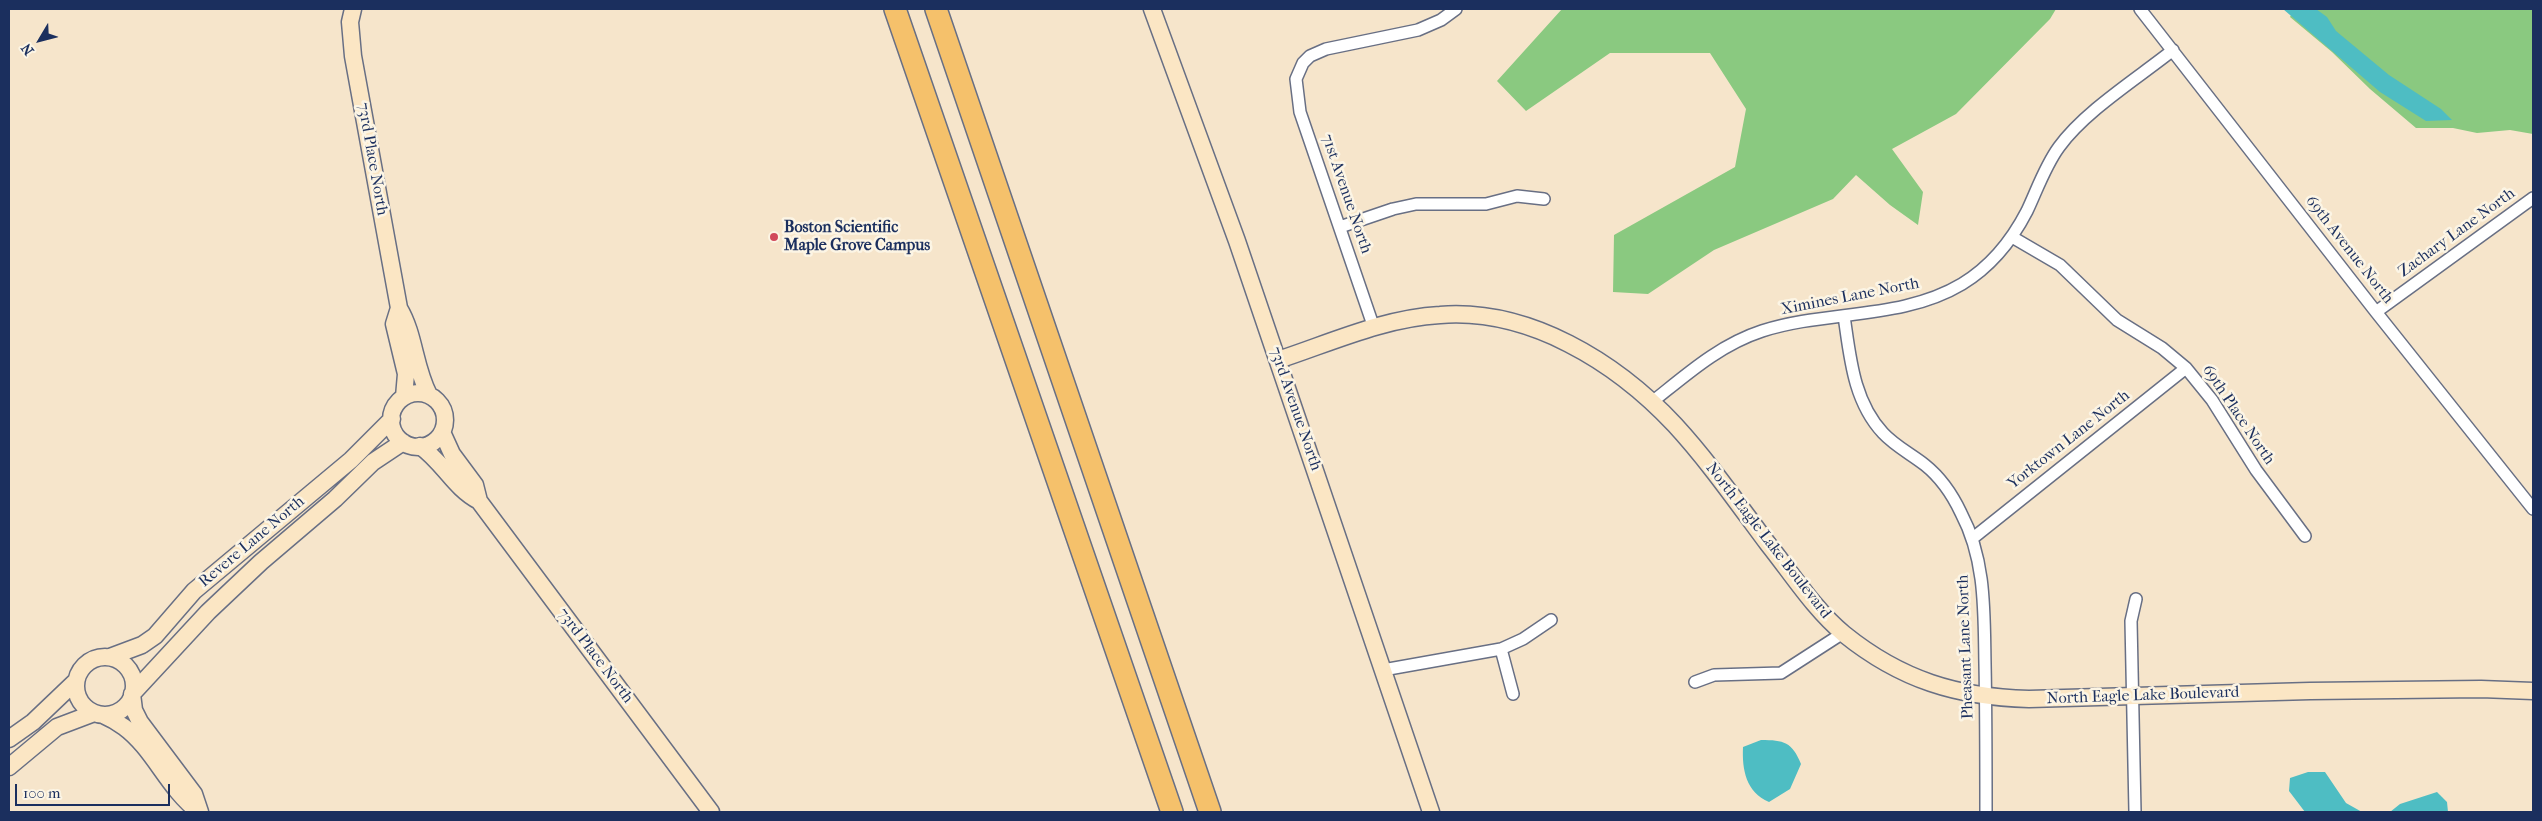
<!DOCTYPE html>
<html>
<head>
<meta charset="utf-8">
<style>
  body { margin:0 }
  #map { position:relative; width:2542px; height:821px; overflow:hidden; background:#f6e5cb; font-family:"IM FELL French Canon",serif }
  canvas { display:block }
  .frame { position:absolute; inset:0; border:10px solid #1b2f5e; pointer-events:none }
  .north { position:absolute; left:15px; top:15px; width:50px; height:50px; -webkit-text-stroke:4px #fcf5e5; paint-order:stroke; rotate:233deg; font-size:14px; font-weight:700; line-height:20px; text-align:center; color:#1b2f5e }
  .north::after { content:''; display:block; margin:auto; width:18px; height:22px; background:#1b2f5e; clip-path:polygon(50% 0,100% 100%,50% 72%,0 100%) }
  .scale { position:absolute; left:15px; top:784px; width:155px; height:22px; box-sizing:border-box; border:2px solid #1b2f5e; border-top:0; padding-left:6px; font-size:15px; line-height:18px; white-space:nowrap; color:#1b2f5e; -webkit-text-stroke:4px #fcf5e5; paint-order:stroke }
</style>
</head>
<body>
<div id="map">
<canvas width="2542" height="821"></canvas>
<div class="frame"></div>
<div class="north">N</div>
<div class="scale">100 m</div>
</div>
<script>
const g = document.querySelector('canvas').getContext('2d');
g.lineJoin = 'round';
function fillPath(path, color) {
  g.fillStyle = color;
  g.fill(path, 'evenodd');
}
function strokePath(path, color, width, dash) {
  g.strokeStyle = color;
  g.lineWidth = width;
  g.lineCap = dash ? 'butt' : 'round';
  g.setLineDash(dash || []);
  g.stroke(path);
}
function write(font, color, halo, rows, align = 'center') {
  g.font = font + ' "IM FELL French Canon",serif';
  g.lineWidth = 5;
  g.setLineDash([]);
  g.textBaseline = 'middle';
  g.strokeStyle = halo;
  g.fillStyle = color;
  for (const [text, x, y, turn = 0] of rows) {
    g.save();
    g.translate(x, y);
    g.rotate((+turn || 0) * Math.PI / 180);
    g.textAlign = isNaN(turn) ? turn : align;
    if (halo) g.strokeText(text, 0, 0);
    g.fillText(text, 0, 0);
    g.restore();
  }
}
const green = new Path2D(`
  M1562,9H2056L2050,19L1956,114L1892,149L1923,192L1918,225L1890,205L1856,175L1833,199L1714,250L1648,294L1613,292L1614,235L1735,167L1746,109L1710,53H1610L1526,111L1497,81Z
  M2294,9H2533V134L2510,130L2477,133L2453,128H2416L2370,89L2332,52L2290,17Z`);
const water = new Path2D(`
  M2283,9H2316L2327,17L2336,31L2389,75L2441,109L2452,120L2426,121L2380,92Z
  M1761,740C1784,740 1792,742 1801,764L1790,789L1769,802C1746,792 1742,770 1743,747Z
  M2308,772H2325L2346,803L2362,812H2305L2289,791L2290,778Z
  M2437,792L2447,802L2448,812H2390L2400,804Z`);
const street = new Path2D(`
  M2140,9L2376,312L2533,509
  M1340,227L1393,209L1416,204H1486L1517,196L1544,199
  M2012,237L2060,265L2117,320L2162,348L2186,368L2212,400L2256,470L2305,536
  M2376,312L2533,198
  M1844,316C1850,356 1853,401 1883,433C1895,446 1911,454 1925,465C1940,477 1953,496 1961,513C1986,560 1984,612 1985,664C1986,714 1986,763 1986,812
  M1374,328L1300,112L1296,79L1303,63L1310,56L1326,49L1418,30L1441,20L1456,9
  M1652,402C1686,375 1719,345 1762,331C1827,310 1902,320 1962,284C1990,267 2012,240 2027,211C2037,190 2045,166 2059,147C2085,111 2138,78 2173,50
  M1973,538L2186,368
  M1501,649L1513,694
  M1383,670L1501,649L1523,639L1551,620
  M1695,682L1714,675L1781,673L1843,633
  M2135,812L2131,621L2136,599`);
const secondary = new Path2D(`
  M353,9L350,22L353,56L399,308C415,335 414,366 429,395
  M1152,9L1237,241L1431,812
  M399,308L394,324L406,374L404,397
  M1278,360C1330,343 1384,318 1440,315C1529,308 1616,362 1675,425C1709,462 1738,504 1768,544C1792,574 1814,609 1844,634C1901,680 1957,697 2029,699L2310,691L2481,689L2533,691
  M391 420a27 27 0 1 1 54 0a27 27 0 1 1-54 0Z
  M442,432L452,454L475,485L479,501L711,812
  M420,446C444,463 454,488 479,501
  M110,657L142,645L155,636L194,591L351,460L392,419
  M76 686a29 29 0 1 1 58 0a29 29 0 1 1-58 0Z
  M103,715C110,718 117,722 124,727C154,749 168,789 199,812
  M9,739L33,722L76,681
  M9,767L57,727L94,713
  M200,812L194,794L140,722L134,710L132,694L208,612L261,562L335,499L373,462L403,442`);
const highway = new Path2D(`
  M895,9L1172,812
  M936,9L1210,812`);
const markers = [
  [774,237,5,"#d1495b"]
];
const streetNames = [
  ["73rd Place North",372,159,80],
  ["71st Avenue North",1346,194,71],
  ["Zachary Lane North",2457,233,-36],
  ["69th Avenue North",2349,250,52],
  ["Ximines Lane North",1850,297,-11],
  ["73rd Avenue North",1295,409,71],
  ["69th Place North",2238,415,56],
  ["Yorktown Lane North",2069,440,-38],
  ["North Eagle Lake Boulevard",1768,541,52],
  ["Revere Lane North",252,542,-40],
  ["Pheasant Lane North",1966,647,-92],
  ["73rd Place North",595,656,53],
  ["North Eagle Lake Boulevard",2143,696,-2]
];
const poiNames = [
  ["Boston Scientific",784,228],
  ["Maple Grove Campus",784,246]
];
fillPath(green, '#8ac980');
fillPath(water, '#4ebdc3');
strokePath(street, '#686f84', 14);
strokePath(secondary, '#686f84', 19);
strokePath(highway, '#686f84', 24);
strokePath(street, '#fff', 11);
strokePath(secondary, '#fbe6c4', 16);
strokePath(highway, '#f5c16b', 21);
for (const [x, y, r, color] of markers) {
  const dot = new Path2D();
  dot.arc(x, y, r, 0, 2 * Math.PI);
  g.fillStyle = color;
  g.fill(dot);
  strokePath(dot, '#fcf5e5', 2);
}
write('16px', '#1b2f5e', '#fcf5e5', streetNames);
write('bold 16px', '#1b2f5e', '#fcf5e5', poiNames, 'left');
</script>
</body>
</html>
